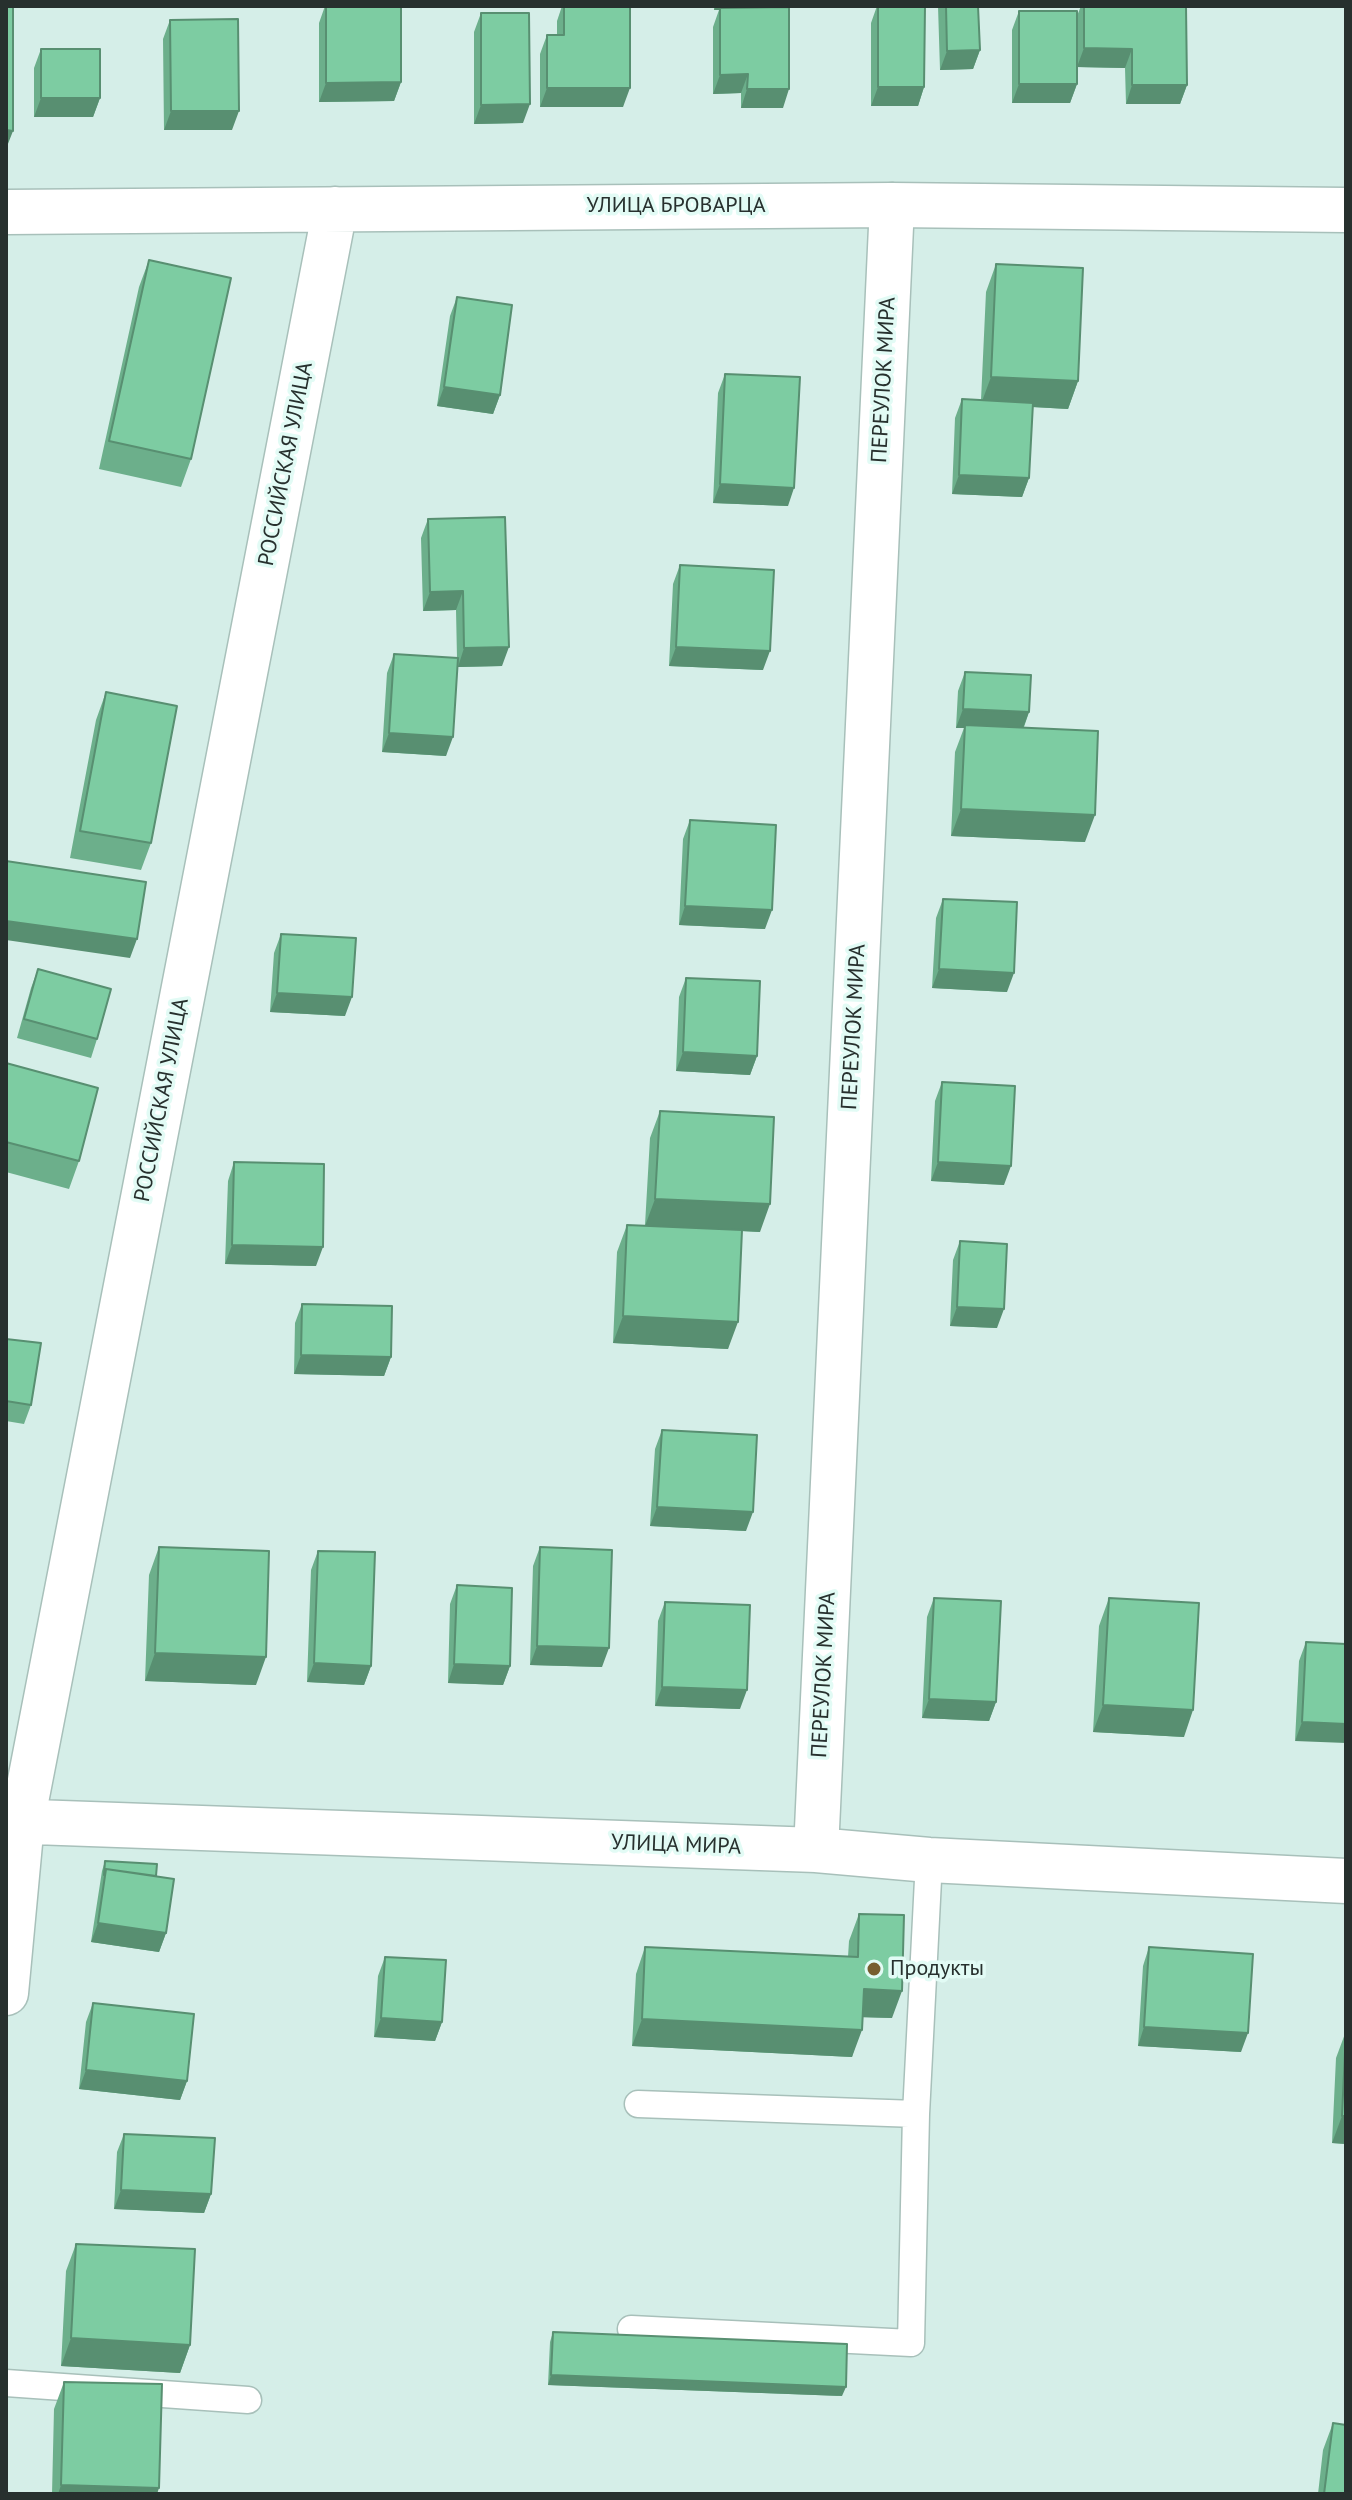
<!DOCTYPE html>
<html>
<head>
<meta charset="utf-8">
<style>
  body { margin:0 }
  #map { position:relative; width:1352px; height:2500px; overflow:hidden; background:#d5eee8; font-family:"PT Sans",sans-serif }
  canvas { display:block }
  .frame { position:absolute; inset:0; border:8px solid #27302e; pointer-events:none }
</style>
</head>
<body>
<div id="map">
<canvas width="1352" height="2500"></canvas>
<div class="frame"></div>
</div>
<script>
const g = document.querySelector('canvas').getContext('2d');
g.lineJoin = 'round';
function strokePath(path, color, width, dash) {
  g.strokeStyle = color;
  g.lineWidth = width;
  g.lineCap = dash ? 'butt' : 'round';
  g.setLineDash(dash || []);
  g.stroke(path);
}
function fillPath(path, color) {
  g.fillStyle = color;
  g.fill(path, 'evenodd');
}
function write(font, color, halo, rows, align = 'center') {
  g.font = font + ' "PT Sans",sans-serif';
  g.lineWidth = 7;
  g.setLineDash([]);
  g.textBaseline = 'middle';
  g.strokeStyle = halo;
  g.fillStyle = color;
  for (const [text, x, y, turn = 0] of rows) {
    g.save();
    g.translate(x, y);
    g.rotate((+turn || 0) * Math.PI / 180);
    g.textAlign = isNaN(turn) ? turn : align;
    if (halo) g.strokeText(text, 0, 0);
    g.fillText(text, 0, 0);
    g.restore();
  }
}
const service = new Path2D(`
  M638,2104L916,2114L929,1860
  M631,2329L911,2343L916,2114
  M6,2383L248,2400`);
const minor = new Path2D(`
  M6,212L892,205L1346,210
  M6,1821L816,1850L929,1860L1346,1881
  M816,1850L892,205
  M6,1993L22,1822L335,209`);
const wall = new Path2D(`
  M325,6H401V82L394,101L319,102V23Z
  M562,6H630L623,107H540V54L547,35H557V21Z
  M714,6H781L783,108H741V93L713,94V27L719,10H714Z
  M877,6H925L924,87L918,106H871V23Z
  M938,6H978L980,50L973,69L940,70Z
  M1081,6H1186L1187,85L1180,104H1126L1125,68L1077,67V84L1070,103H1012V30L1019,11L1077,16Z
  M481,13L523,123L474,124V32Z
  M170,20L232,130H164L163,39Z
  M41,49L100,98L93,117H34V68Z
  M149,260L191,459L181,487L99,469L139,287Z
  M996,264L1078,381L1068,409L1032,407L1029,478L1022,497L952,494L955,418L962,399L981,400L986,292Z
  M457,297L500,395L493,414L437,406L450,316Z
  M725,374L788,506L713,503L718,393Z
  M428,519L502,666L458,667L446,756L382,752L387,673L394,654L457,658L456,610L423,611L421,538Z
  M680,565L763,670L669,666L673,584Z
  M965,672L1029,712L1024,727L1085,842L951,836L955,752L964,728H956L958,691Z
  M106,692L151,843L141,870L70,858L96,720Z
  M690,820L765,929L679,925L683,839Z
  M943,899L1007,992L932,988L936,918Z
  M281,934L345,1016L270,1012L274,953Z
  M38,969L97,1039L91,1058L17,1038L31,988Z
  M686,978L757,1056L750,1075L676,1071L679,997Z
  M6,1063L79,1161L69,1189L6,1172Z
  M942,1082L1004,1185L931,1181L935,1101Z
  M660,1111L760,1232L742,1231L728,1349L613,1343L617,1252L627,1225H645L650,1138Z
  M234,1162L316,1266L225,1264L228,1181Z
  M960,1241L997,1328L950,1326L953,1260Z
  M302,1304L391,1357L384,1376L294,1374L295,1323Z
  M6,1339L31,1405L24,1424L6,1421Z
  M662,1430L746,1531L650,1526L655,1449Z
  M159,1547L256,1685L145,1681L149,1575Z
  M540,1547L602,1667L530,1665L533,1566Z
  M318,1551L371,1666L364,1685L307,1682L311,1570Z
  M457,1585L510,1666L503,1685L448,1683L450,1604Z
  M934,1598L996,1702L989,1721L922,1718L927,1617Z
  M1109,1598L1184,1737L1093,1732L1099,1626Z
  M665,1602L740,1709L655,1706L658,1621Z
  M1306,1642L1346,1644L1295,1741L1299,1661Z
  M105,1861L156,1876L166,1933L159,1952L91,1942L102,1871Z
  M859,1914L892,2018L863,2017L852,2057L632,2046L636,1974L645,1947L848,1957L849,1941Z
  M1149,1947L1241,2052L1138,2046L1143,1966Z
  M385,1957L442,2022L435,2041L374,2037L378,1976Z
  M93,2003L187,2081L180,2100L79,2089L86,2022Z
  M1346,2031V2144L1332,2143L1336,2058Z
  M124,2134L211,2194L204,2213L114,2209L117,2152Z
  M76,2244L190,2345L180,2373L61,2366L66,2271Z
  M553,2332L842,2396L548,2385L550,2342Z
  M64,2382L157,2494H52L54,2409Z
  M1333,2423L1346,2494H1318L1323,2450Z`);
const shadedWall = new Path2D(`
  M716,6H781L779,11L720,8L719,10H714Z
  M1084,48L1132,49L1125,68L1077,67Z
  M980,50L973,69L940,70L947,51Z
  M748,74L741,93L713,94L720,75Z
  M401,82L394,101L319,102L326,83Z
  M1019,84H1077L1070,103H1012Z
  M1132,85H1187L1180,104H1126Z
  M878,87H924L918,106H871Z
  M547,88H630L623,107H540Z
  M747,89H789L783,108H741Z
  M41,98H100L93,117H34Z
  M530,104L523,123L474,124L481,105Z
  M171,111H239L232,130H164Z
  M6,130L13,131L6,149Z
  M991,377L1078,381L1068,409L981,404Z
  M444,387L500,395L493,414L437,406Z
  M959,475L1029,478L1022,497L952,494Z
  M720,484L794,488L788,506L713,503Z
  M463,591L456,610L423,611L430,592Z
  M509,647L502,666L458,667L464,648Z
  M676,647L770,651L763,670L669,666Z
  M963,709L1029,712L1022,731L965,725L964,728H956Z
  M389,733L453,737L446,756L382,752Z
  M961,809L1095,815L1085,842L951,836Z
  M685,906L772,910L765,929L679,925Z
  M6,921L137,939L130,958L6,940Z
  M939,969L1014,973L1007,992L932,988Z
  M277,993L352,997L345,1016L270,1012Z
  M683,1052L757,1056L750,1075L676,1071Z
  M938,1162L1011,1166L1004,1185L931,1181Z
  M655,1199L770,1204L760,1232L645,1226Z
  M232,1245L323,1247L316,1266L225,1264Z
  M957,1307L1004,1309L997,1328L950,1326Z
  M623,1316L738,1322L728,1349L613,1343Z
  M301,1355L391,1357L384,1376L294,1374Z
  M657,1507L753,1512L746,1531L650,1526Z
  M537,1646L609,1648L602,1667L530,1665Z
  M155,1653L266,1657L256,1685L145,1681Z
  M314,1663L371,1666L364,1685L307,1682Z
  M454,1664L510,1666L503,1685L448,1683Z
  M662,1687L747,1690L740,1709L655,1706Z
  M929,1699L996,1702L989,1721L922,1718Z
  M1103,1705L1193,1710L1184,1737L1093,1732Z
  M1302,1722L1346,1724V1743L1295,1741Z
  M98,1923L166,1933L159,1952L91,1942Z
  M864,1989L902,1991L892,2018L854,2017Z
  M381,2018L442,2022L435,2041L374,2037Z
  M642,2019L862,2030L852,2057L632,2046Z
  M1144,2027L1248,2033L1241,2052L1138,2046Z
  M86,2070L187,2081L180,2100L79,2089Z
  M1342,2116H1346V2144L1332,2143Z
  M121,2190L211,2194L204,2213L114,2209Z
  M71,2338L190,2345L180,2373L61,2366Z
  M551,2375L846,2387L842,2396L548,2385Z
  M61,2485L159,2488L157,2494H58Z`);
const building = new Path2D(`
  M6,6H13V131L6,130Z
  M326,6H401V82L326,83Z
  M564,6H630V88H547V35H564Z
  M878,6H925L924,87H878Z
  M946,6H978L980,50L947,51Z
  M1084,6H1186L1187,85H1132V49L1084,48Z
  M789,7V89H747L748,74L720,75V8Z
  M1019,11H1077V84H1019Z
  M481,13H529L530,104L481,105Z
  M238,19L239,111H171L170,20Z
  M41,49H100V98H41Z
  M149,260L231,278L191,459L109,441Z
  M996,264L1083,268L1078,381L991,377Z
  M457,297L512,305L500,395L444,387Z
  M725,374L800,377L794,488L720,484Z
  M962,399L1033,403L1029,478L959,475Z
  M505,517L509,647L464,648L463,591L430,592L428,519Z
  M680,565L774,570L770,651L676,647Z
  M394,654L458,658L453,737L389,733Z
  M965,672L1031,675L1029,712L963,709Z
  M106,692L177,706L151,843L80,831Z
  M965,725L1098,731L1095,815L961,809Z
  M690,820L776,825L772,910L685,906Z
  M6,861L146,882L137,939L6,921Z
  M943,899L1017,902L1014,973L939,969Z
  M281,934L356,938L352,997L277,993Z
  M38,969L111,989L97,1039L24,1019Z
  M686,978L760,981L757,1056L683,1052Z
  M6,1063L98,1088L79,1161L6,1142Z
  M942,1082L1015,1086L1011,1166L938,1162Z
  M660,1111L774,1117L770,1204L655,1199Z
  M234,1162L324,1164L323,1247L232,1245Z
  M627,1225L742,1230L738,1322L623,1316Z
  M960,1241L1007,1244L1004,1309L957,1307Z
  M302,1304L392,1306L391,1357L301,1355Z
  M6,1339L41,1343L31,1405L6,1401Z
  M662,1430L757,1435L753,1512L657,1507Z
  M159,1547L269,1551L266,1657L155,1653Z
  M540,1547L612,1550L609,1648L537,1646Z
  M318,1551L375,1552L371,1666L314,1663Z
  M457,1585L512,1588L510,1666L454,1664Z
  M934,1598L1001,1601L996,1702L929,1699Z
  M1109,1598L1199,1603L1193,1710L1103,1705Z
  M665,1602L750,1605L747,1690L662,1687Z
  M1306,1642L1346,1644V1724L1302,1722Z
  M105,1861L157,1864L156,1876L106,1869L104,1875Z
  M106,1869L174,1879L166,1933L98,1923Z
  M859,1914L904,1915L902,1991L864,1989L862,2030L642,2019L645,1947L858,1957Z
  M1149,1947L1253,1954L1248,2033L1144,2027Z
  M385,1957L446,1960L442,2022L381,2018Z
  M93,2003L194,2014L187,2081L86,2070Z
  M1346,2031V2116H1342Z
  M124,2134L215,2138L211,2194L121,2190Z
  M76,2244L195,2249L190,2345L71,2338Z
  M553,2332L847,2344L846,2387L551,2375Z
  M64,2382L162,2384L159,2488L61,2485Z
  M1333,2423L1346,2425V2494H1324Z`);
const markers = [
  [874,1969,8,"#775e2f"]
];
const streetNames = [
  ["УЛИЦА БРОВАРЦА",676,206],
  ["ПЕРЕУЛОК МИРА",884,380,-87],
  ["РОССИЙСКАЯ УЛИЦА",286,464,-79],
  ["ПЕРЕУЛОК МИРА",854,1027,-87],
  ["РОССИЙСКАЯ УЛИЦА",162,1100,-79],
  ["ПЕРЕУЛОК МИРА",824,1675,-87],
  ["УЛИЦА МИРА",676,1845,2]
];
const poiNames = [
  ["Продукты",890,1969]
];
strokePath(service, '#a8c0ba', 29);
strokePath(minor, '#a8c0ba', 47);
strokePath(service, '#fff', 26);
strokePath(minor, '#fff', 44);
fillPath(wall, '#6caf8b');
fillPath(shadedWall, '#588f71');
fillPath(building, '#7dcca2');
strokePath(building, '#588f71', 2);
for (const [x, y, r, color] of markers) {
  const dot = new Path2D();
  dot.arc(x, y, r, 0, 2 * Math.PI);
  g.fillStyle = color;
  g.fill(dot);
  strokePath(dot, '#e2fbf5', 3);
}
write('22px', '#27302e', '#e2fbf5', streetNames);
write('22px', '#27302e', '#e2fbf5', poiNames, 'left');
</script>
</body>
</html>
